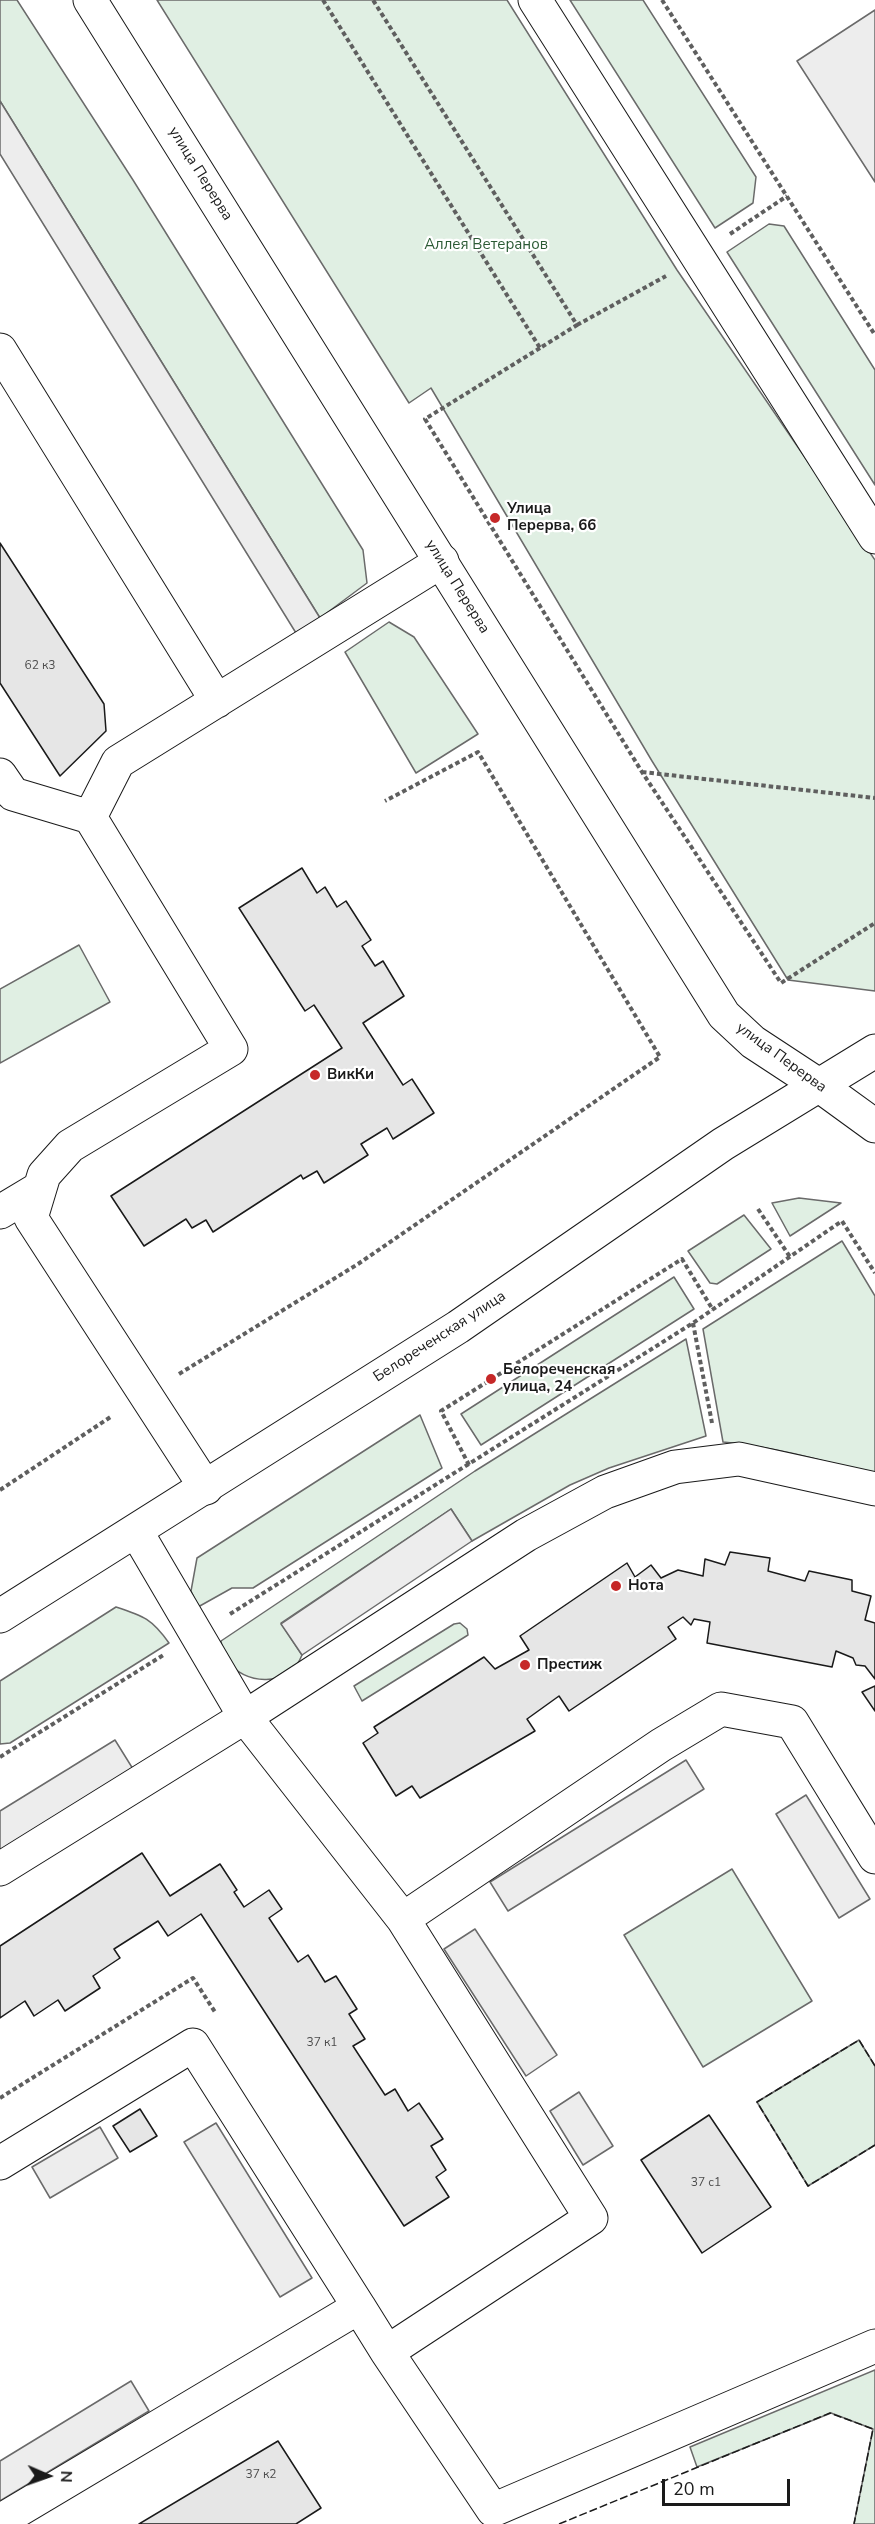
<!DOCTYPE html>
<html>
<head>
<meta charset="utf-8">
<style>
  body { margin:0 }
  #map { position:relative; width:875px; height:2524px; overflow:hidden; background:#fff; font-family:"Nunito Sans",sans-serif }
  canvas { display:block }
  .north { position:absolute; left:18px; top:2446px; width:60px; height:60px; -webkit-text-stroke:4px #fff; paint-order:stroke; rotate:92deg; font-size:16px; font-weight:700; line-height:24px; text-align:center; color:#1a1a1a }
  .north::after { content:''; display:block; margin:auto; width:21px; height:27px; background:#1a1a1a; clip-path:polygon(50% 0,100% 100%,50% 72%,0 100%) }
  .scale { position:absolute; left:662px; top:2479px; width:128px; height:27px; box-sizing:border-box; border:3px solid #1a1a1a; border-top:0; padding-left:8px; font-size:18px; line-height:21px; white-space:nowrap; color:#1a1a1a; -webkit-text-stroke:4px #fff; paint-order:stroke }
</style>
</head>
<body>
<div id="map">
<canvas width="875" height="2524"></canvas>
<div class="north">N</div>
<div class="scale">20 m</div>
</div>
<script>
const g = document.querySelector('canvas').getContext('2d');
g.lineJoin = 'round';
function fillPath(path, color) {
  g.fillStyle = color;
  g.fill(path, 'evenodd');
}
function strokePath(path, color, width, dash) {
  g.strokeStyle = color;
  g.lineWidth = width;
  g.lineCap = dash ? 'butt' : 'round';
  g.setLineDash(dash || []);
  g.stroke(path);
}
function write(font, color, halo, rows, align = 'center') {
  g.font = font + ' "Nunito Sans",sans-serif';
  g.lineWidth = 4.5;
  g.setLineDash([]);
  g.textBaseline = 'middle';
  g.strokeStyle = halo;
  g.fillStyle = color;
  for (const [text, x, y, turn = 0] of rows) {
    g.save();
    g.translate(x, y);
    g.rotate((+turn || 0) * Math.PI / 180);
    g.textAlign = isNaN(turn) ? turn : align;
    if (halo) g.strokeText(text, 0, 0);
    g.fillText(text, 0, 0);
    g.restore();
  }
}
const green = new Path2D(`
  M0,0H17L133,180L363,550L367,583L320,618L0,101Z
  M157,0H507L677,270L875,560V991L788,980L652,761L431,388L409,403Z
  M570,0H643L756,177L753,203L715,228Z
  M769,224L784,226L875,370V485L727,252Z
  M389,622L414,637L478,734L416,773L345,652Z
  M79,945L110,1002L0,1063V989Z
  M799,1198L841,1203L790,1236L772,1203Z
  M744,1215L771,1249L717,1284L710,1283L688,1251Z
  M842,1241L875,1296V1476C825,1460 776,1447 723,1442L703,1329Z
  M674,1277L694,1309L481,1445L461,1414Z
  M686,1339L706,1436L609,1468L570,1485L472,1541L451,1509L281,1623L302,1655C290,1687 244,1687 226,1659C223,1655 222,1646 221,1641L475,1471Z
  M420,1415L442,1468L253,1588H232L198,1607L191,1591L197,1558Z
  M116,1607C144,1616 152,1619 169,1643L10,1743L0,1744V1681Z
  M460,1623L467,1629L468,1635L362,1701L354,1686L454,1624Z
  M732,1869L812,2001L703,2067L624,1935Z
  M859,2040L875,2066V2145L808,2186L757,2102Z
  M875,2370V2524H854L873,2429L831,2413L697,2467L690,2447Z`);
const parking = new Path2D(`
  M875,10V182L797,61Z
  M0,101L320,618L296,633L0,154Z
  M451,1509L472,1541L302,1655L281,1624Z
  M115,1740L133,1769L0,1851V1811Z
  M686,1760L704,1789L508,1911L490,1882Z
  M806,1795L870,1899L839,1918L776,1814Z
  M475,1929L557,2055L526,2076L444,1949Z
  M579,2092L613,2146L583,2165L550,2111Z
  M216,2123L312,2278L280,2297L184,2142Z
  M100,2127L118,2158L50,2198L32,2167Z
  M131,2381L149,2411L0,2501V2461Z`);
const building = new Path2D(`
  M0,543L104,704L106,731L60,776L0,683Z
  M302,868L317,893L325,887L337,907L346,901L371,940L362,946L375,966L383,961L404,996L363,1023L403,1085L412,1079L434,1113L393,1139L387,1128L361,1144L368,1155L324,1183L317,1171L303,1179L301,1175L213,1232L206,1220L192,1228L186,1219L144,1246L111,1196L342,1048L314,1005L305,1011L239,908Z
  M730,1552L770,1558L768,1571L805,1581L809,1571L852,1580V1591L871,1596L865,1620L875,1623V1679L865,1666L856,1665L853,1658L836,1651L832,1667L707,1643L710,1622L694,1619L691,1625L683,1617L668,1627L676,1639L569,1711L559,1696L527,1719L535,1731L420,1798L412,1786L396,1796L363,1743L378,1733L374,1727L484,1657L495,1669L529,1650L520,1636L627,1563L635,1577L651,1565L661,1578L678,1570L703,1576L705,1559L725,1565Z
  M875,1686V1711L862,1692Z
  M142,1853L170,1896L220,1864L237,1890L234,1892L244,1907L269,1890L282,1909L269,1918L298,1962L308,1955L325,1982L336,1976L357,2009L349,2014L365,2039L353,2046L385,2095L395,2089L408,2111L419,2103L443,2139L431,2146L446,2170L436,2177L449,2197L404,2226L201,1914L168,1936L158,1921L114,1949L120,1958L93,1976L100,1988L65,2011L58,2000L34,2016L25,2001L0,2018V1946Z
  M140,2109L157,2136L130,2152L113,2126Z
  M709,2115L771,2207L702,2253L641,2160Z
  M278,2441L321,2508L296,2524H139Z`);
const path = new Path2D(`
  M323,0L540,348L577,325L373,0
  M662,0L875,335
  M730,234L787,196
  M577,325L666,276
  M540,348L425,419L642,772L781,983L875,923
  M642,772L875,798
  M758,1209L790,1257
  M693,1323L712,1423
  M179,1374L358,1264L660,1057L478,752L385,801
  M469,1465L441,1411L682,1259L713,1310
  M0,1490L112,1416
  M230,1614L693,1323L842,1221L875,1273
  M0,1757L165,1654
  M0,2098L193,1978L215,2012`);
const minor = new Path2D(`
  M535,0L875,537
  M0,350L217,701
  M0,775L13,794L90,817
  M820,1086L875,1126
  M0,1212L40,1188
  M206,1488L31,1218L44,1175L70,1146L231,1049L90,817L118,762L442,561
  M875,1489L739,1459L675,1467L605,1492L526,1535L245,1717L403,1919L661,1745L721,1709L792,1722L875,1857
  M0,1869L245,1717L136,1531
  M403,1919L591,2218L387,2352L493,2510L875,2346
  M0,2163L193,2045L359,2307
  M0,2521L359,2307L387,2352`);
const major = new Path2D(`
  M90,0L724,1015L753,1042L820,1086
  M0,1616L458,1327L723,1144L875,1051`);
const fence = new Path2D(`
  M875,2066L859,2040L757,2102L808,2186L875,2145
  M559,2524L830,2413L873,2429L854,2524`);
const markers = [
  [495,518,6,"#c62828"],
  [315,1075,6,"#c62828"],
  [491,1379,6,"#c62828"],
  [616,1586,6,"#c62828"],
  [525,1665,6,"#c62828"]
];
const numberNames = [
  ["62 к3",40,666],
  ["37 к1",322,2043],
  ["37 с1",706,2183],
  ["37 к2",261,2475]
];
const streetNames = [
  ["улица Перерва",200,174,58],
  ["улица Перерва",457,587,58],
  ["улица Перерва",781,1058,36],
  ["Белореченская улица",440,1337,-33]
];
const parkNames = [
  ["Аллея Ветеранов",486,245]
];
const poiNames = [
  ["Улица",507,509],
  ["Перерва, 66",507,526],
  ["ВикКи",327,1075],
  ["Белореченская",503,1370],
  ["улица, 24",503,1387],
  ["Нота",628,1586],
  ["Престиж",537,1665]
];
fillPath(green, '#e0efe3');
strokePath(green, '#6a6a6a', 1.5);
fillPath(parking, '#ededed');
strokePath(parking, '#6a6a6a', 1.5);
fillPath(building, '#e6e6e6');
strokePath(building, '#1a1a1a', 1.5);
strokePath(minor, '#1a1a1a', 35);
strokePath(major, '#1a1a1a', 35);
strokePath(path, '#5f5f5f', 4, [4.5, 3]);
strokePath(minor, '#fff', 33);
strokePath(major, '#fff', 33);
strokePath(fence, '#1a1a1a', 1.5, [8, 3]);
for (const [x, y, r, color] of markers) {
  const dot = new Path2D();
  dot.arc(x, y, r, 0, 2 * Math.PI);
  g.fillStyle = color;
  g.fill(dot);
  strokePath(dot, '#fff', 2);
}
write('12px', '#4d4d4d', null, numberNames);
write('15px', '#1a1a1a', '#fff', streetNames);
write('15px', '#2b5a34', '#fff', parkNames);
write('bold 15px', '#1a1a1a', '#fff', poiNames, 'left');
</script>
</body>
</html>
